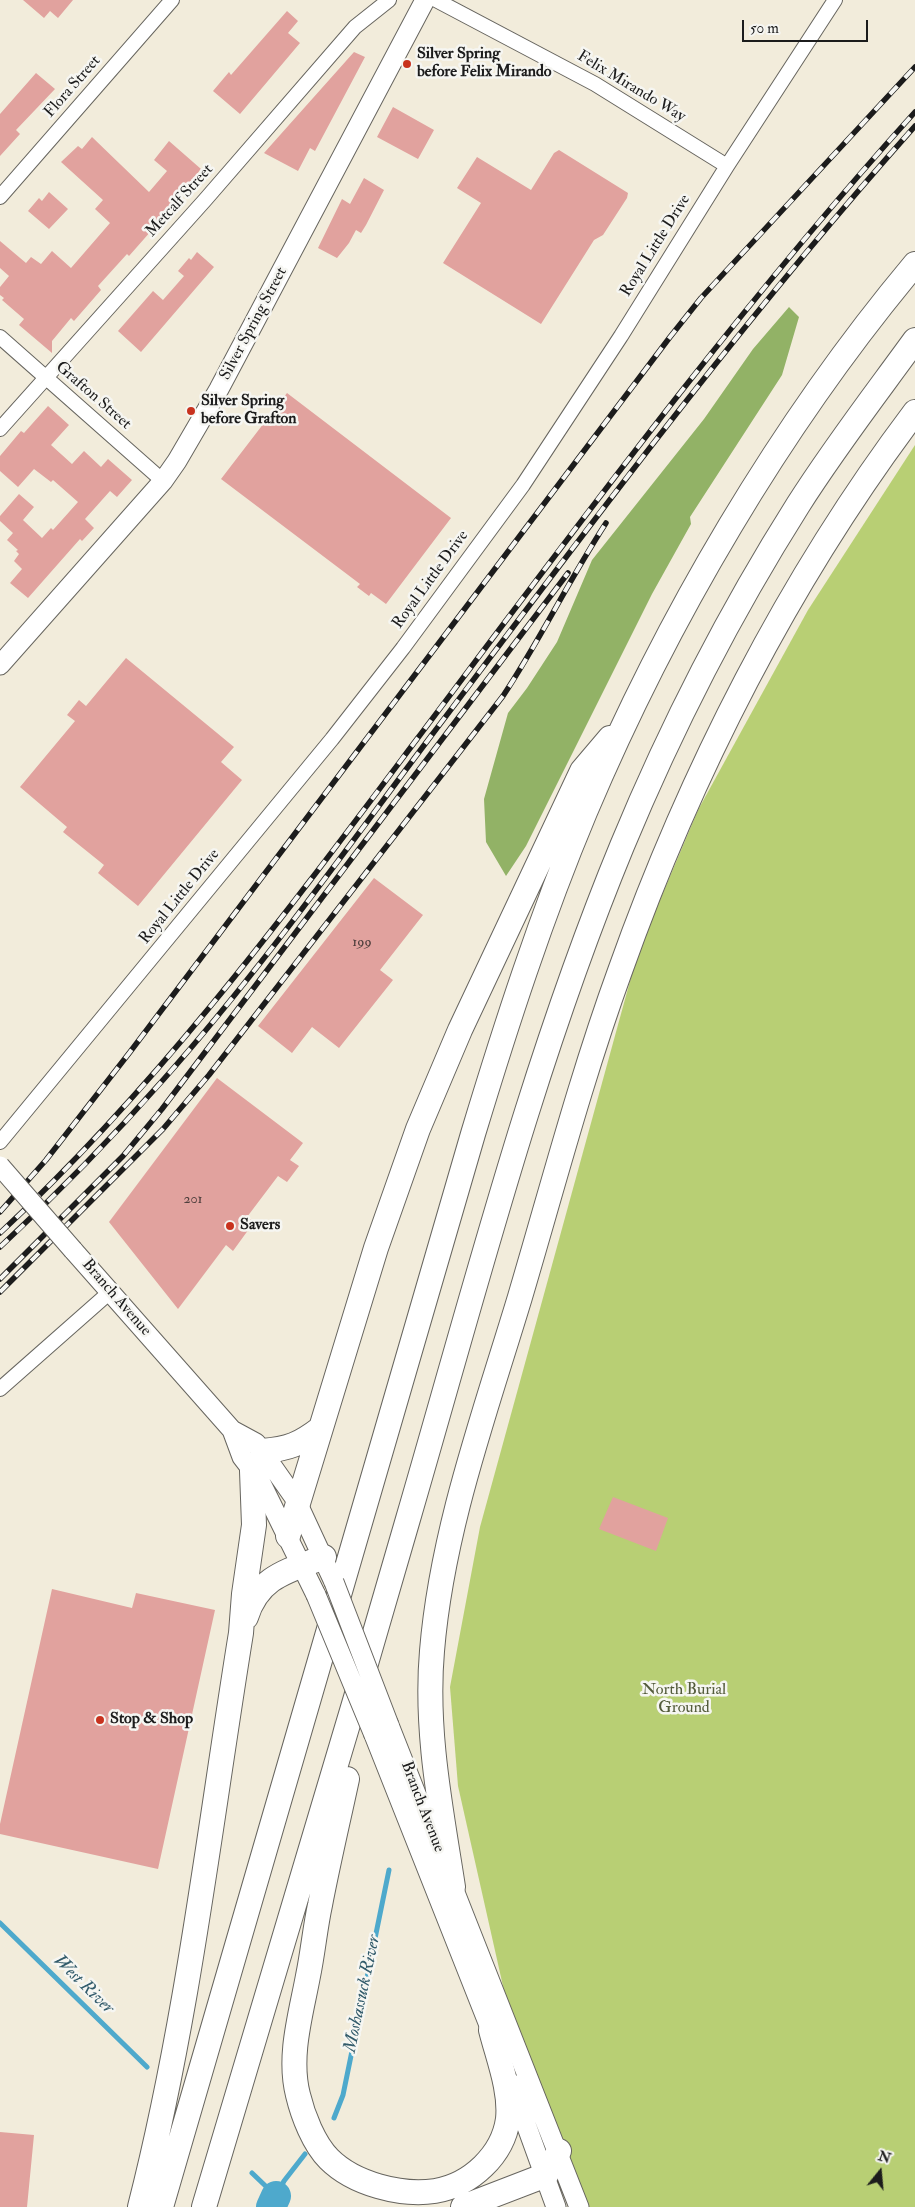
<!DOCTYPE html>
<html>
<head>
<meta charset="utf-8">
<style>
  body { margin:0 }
  #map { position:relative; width:915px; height:2207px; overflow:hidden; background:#f2ecdb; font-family:"IM FELL Double Pica",serif }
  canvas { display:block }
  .north { position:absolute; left:855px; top:2147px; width:50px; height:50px; -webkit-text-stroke:4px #f6f6f2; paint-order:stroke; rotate:17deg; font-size:14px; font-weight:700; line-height:20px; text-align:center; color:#1c1c1c }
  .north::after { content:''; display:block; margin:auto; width:18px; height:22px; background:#1c1c1c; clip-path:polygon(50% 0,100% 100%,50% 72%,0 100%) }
  .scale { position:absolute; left:742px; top:20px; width:126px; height:22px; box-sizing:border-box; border:2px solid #1c1c1c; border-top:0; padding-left:6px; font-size:15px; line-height:18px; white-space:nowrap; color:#1c1c1c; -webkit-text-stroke:4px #f6f6f2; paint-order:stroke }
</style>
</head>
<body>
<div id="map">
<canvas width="915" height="2207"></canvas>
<div class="north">N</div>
<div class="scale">50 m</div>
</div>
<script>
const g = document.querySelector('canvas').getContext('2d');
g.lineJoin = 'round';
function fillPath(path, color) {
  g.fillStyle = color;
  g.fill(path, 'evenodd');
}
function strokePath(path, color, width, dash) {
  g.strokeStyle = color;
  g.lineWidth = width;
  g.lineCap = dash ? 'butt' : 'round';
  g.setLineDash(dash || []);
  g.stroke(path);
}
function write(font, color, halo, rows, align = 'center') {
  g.font = font + ' "IM FELL Double Pica",serif';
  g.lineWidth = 5;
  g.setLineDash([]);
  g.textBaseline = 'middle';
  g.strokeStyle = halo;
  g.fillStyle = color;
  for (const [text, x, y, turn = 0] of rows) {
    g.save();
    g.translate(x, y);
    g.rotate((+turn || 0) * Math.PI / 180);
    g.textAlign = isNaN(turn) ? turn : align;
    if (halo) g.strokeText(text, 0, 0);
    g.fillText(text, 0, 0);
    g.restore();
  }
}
const green = new Path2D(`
  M915,445V2207H584L505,1995L458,1786L450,1687L480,1527L638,952L698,810L808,610Z`);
const forest = new Path2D(`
  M789,307L799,317L782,375L690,517L691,524L652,594L526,846L506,876L486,842L484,799L508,713L527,688L557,642L592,560L704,419L753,349Z`);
const stream = new Path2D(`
  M0,1923L147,2067
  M334,2118L343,2095L389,1870
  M252,2173L276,2196L284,2181L305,2154`);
const river = new Path2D(`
  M271,2207L276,2196`);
const building = new Path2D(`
  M23,0H73L58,18L50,11L44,18Z
  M287,11L298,21L288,33L300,43L240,114L213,91L229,72L231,75Z
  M354,52L365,57L315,151L310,148L298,171L264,153Z
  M36,73L55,89L16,130L20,134L0,156V114Z
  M393,107L434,130L418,159L377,137Z
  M92,137L149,192L167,171L154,160L169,141L201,169L179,195L181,197L129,256L127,254L98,286L101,290L74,321L71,318L52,341V353L19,325L24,319L2,300L4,298L0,295V287L9,276L0,268V241L26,263L31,257L41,264L52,251L71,268L110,223L95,209L103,200L61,162L78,146L82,149Z
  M559,150L628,193L627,198L603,235L594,240L541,324L443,263L481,203L457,188L477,157L531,190L554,153Z
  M364,178L384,190L366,225L361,233L356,230L349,243L337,258L318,248L342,199L350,204Z
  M49,192L68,209L49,229L28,211L39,198L42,201Z
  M197,252L214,267L141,352L118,331L153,291L163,300L184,276L178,271L189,258L191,260Z
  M287,393L451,518L386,604L371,593L369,596L357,587L360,584L221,479Z
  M48,406L69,425L51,445L72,464L84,451L101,467L108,459L132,480L117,497L110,491L85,519L94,528L82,541L80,539L28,598L10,583L22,569L14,561L19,554L16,551L18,550L7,540L13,533L0,521V516L19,494L34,507L23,520L42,538L51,528L53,530L78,502L53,480L51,482L34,469L18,487L0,471V456L21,431L24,433Z
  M126,658L234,747L221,762L242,780L138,906L98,873L104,865L63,832L67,827L20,787L75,721L67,715L79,700L86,706Z
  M374,878L423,915L380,970L393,980L339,1048L312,1027L292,1053L258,1026Z
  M217,1078L303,1143L290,1160L299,1166L287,1182L278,1176L247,1217L254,1222L233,1251L226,1245L178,1309L109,1222Z
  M613,1497L668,1518L656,1551L599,1529Z
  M52,1589L132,1608L136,1593L215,1610L158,1869L0,1834V1824Z
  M0,2132L34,2135L27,2207H0Z`);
const minor = new Path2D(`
  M436,0L595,84L727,166
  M0,197L172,0
  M0,337L163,481
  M0,429L205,200L355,27L389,0
  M0,1142L332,739L403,648L523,485L621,336L727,166L835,0
  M0,1389L110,1292`);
const secondary = new Path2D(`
  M0,665L163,481L177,461L219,389L425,0
  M73,1250L232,1430L256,1443L296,1500L334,1582
  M232,1430L242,1457L259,1479L316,1595
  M389,1725L579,2207
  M374,1735L496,2043
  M511,2083L556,2207`);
const motorway = new Path2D(`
  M262,1451C289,1449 300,1444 321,1428
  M288,1536L376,1248L418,1129L460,1030L582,771L610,738
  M246,1617C259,1576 288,1571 324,1557
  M347,1779C338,1821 328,1863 320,1905C315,1928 313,1952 308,1976C301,2014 288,2056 298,2095C303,2116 314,2144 329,2159C354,2184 401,2196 435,2191C471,2185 503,2155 508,2119C511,2090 498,2058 491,2030
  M453,1887C441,1809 425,1731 432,1651C442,1530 485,1413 520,1297C552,1189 581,1078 620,971C690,774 789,579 915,412
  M140,2207C188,2019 210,1824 241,1633L244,1594L254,1525L252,1471
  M161,2207L473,1134C506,1025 541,917 585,812C666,620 781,424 915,264
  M204,2207C272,1978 342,1749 408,1519C474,1293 532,1064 622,846C670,730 731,611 798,505C834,448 875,395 915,340
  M463,2207L546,2175L559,2151`);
const rail = new Path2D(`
  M0,1212L46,1160L130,1052L670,337L701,298L915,67
  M0,1233C159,1085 287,912 417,739C578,525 736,310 915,112
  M0,1247C57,1194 111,1139 163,1080C259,972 344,852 431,736C587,529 742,320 915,126
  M0,1279L123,1156L162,1109L568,573
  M0,1292L163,1129L209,1075L503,696C540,640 569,580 606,523`);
const secondaryBridge = new Path2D(`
  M0,1166L73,1250
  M334,1582L389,1725
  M316,1595L374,1735`);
const markers = [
  [407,64,5,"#c8321e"],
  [191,411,5,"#c8321e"],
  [230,1226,5,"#c8321e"],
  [100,1720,5,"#c8321e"]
];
const numberNames = [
  ["199",362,943],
  ["201",193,1200]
];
const poiNames = [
  ["Silver Spring",417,55],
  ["before Felix Mirando",417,73],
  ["Silver Spring",201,402],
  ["before Grafton",201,420],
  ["Savers",240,1226],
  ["Stop & Shop",110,1720]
];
const streetNames = [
  ["Flora Street",73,87,-49],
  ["Felix Mirando Way",631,87,31],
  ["Metcalf Street",180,201,-48],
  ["Royal Little Drive",656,246,-58],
  ["Silver Spring Street",254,324,-62],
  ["Grafton Street",93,396,41],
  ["Royal Little Drive",431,580,-54],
  ["Royal Little Drive",180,897,-51],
  ["Branch Avenue",116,1298,49],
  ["Branch Avenue",422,1807,69]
];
const parkNames = [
  ["North Burial",684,1691],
  ["Ground",684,1709]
];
const waterNames = [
  ["West River",83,1985,44],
  ["Moshassuck River",363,1994,-78]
];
fillPath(green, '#b8cf74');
fillPath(forest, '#92b266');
strokePath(stream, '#4ea9cc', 5);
strokePath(river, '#4ea9cc', 30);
fillPath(building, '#e1a29e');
strokePath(minor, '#67655f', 16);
strokePath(secondary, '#67655f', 21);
strokePath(motorway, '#67655f', 26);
strokePath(minor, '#fff', 14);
strokePath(secondary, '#fff', 19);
strokePath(motorway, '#fff', 24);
strokePath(rail, '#1c1c1c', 5.5);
strokePath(rail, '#f6f6f2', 4, [11]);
strokePath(secondaryBridge, '#67655f', 21, []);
strokePath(secondaryBridge, '#fff', 19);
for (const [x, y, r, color] of markers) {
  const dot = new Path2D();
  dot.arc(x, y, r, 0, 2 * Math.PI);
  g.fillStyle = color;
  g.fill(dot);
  strokePath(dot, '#f6f6f2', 2);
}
write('14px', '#4d3e3c', null, numberNames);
write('bold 16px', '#1c1c1c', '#f6f6f2', poiNames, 'left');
write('16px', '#1c1c1c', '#f6f6f2', streetNames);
write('16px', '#535b3b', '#f6f6f2', parkNames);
write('italic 18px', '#325b6b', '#f6f6f2', waterNames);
</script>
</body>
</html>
